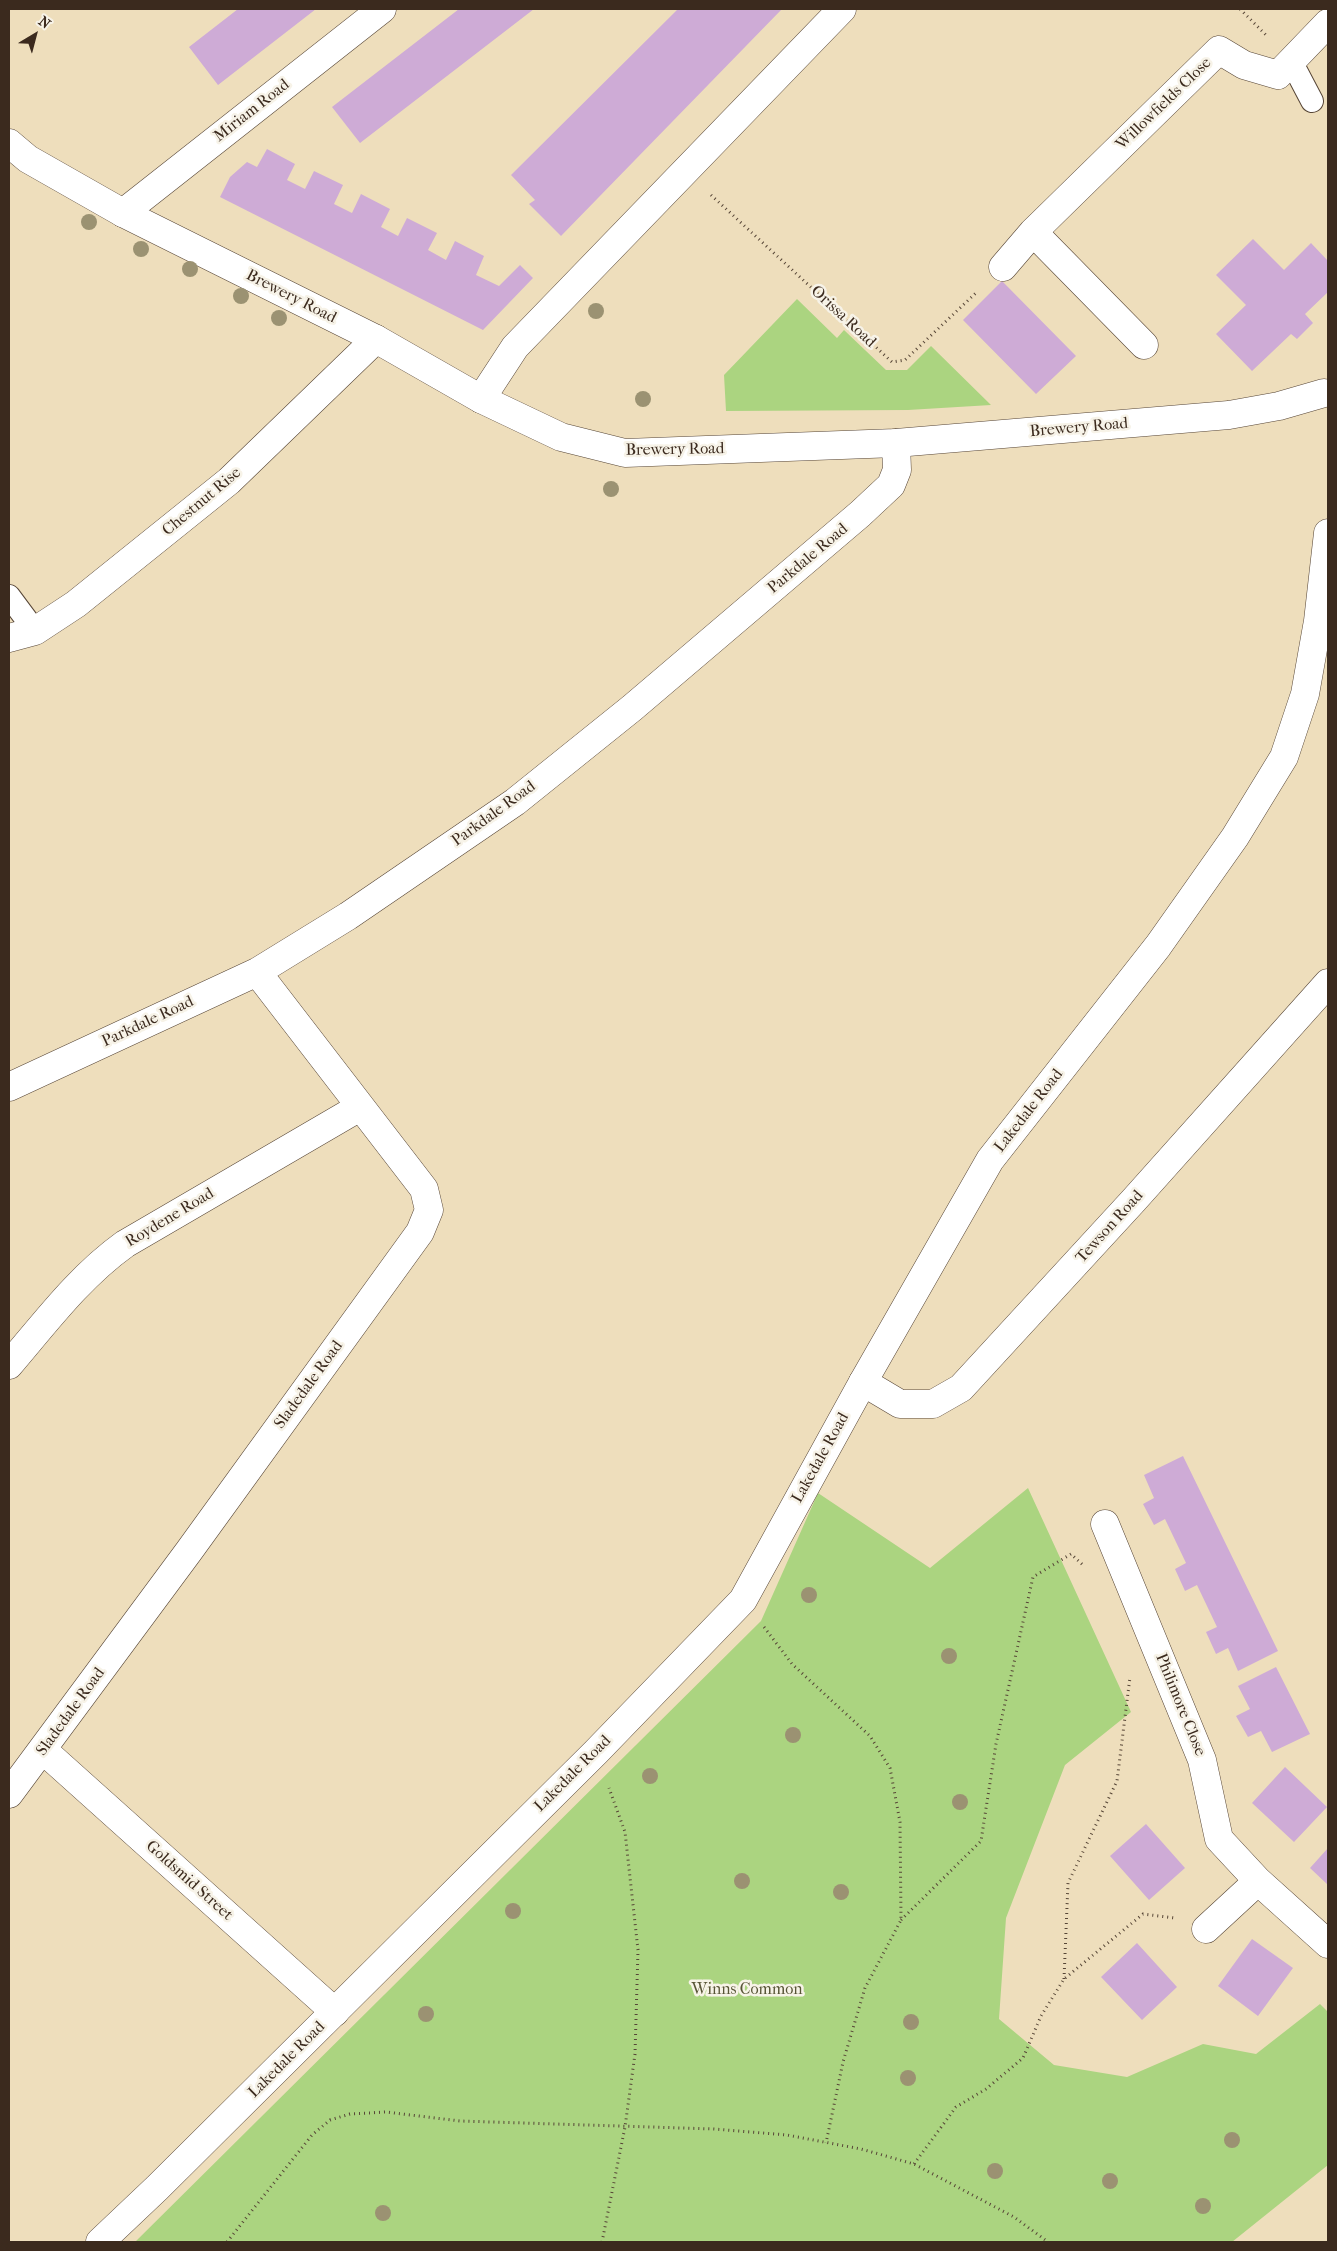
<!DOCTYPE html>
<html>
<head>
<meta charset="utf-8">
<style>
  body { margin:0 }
  #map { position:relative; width:1337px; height:2251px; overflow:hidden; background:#eedebc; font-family:"IM FELL French Canon",serif }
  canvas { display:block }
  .frame { position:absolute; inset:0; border:10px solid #3b2a1e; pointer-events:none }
  .north { position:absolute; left:10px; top:10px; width:50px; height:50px; -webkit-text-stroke:4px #f7f3e8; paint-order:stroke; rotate:37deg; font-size:14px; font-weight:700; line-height:20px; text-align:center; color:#3b2a1e }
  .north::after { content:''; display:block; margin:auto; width:18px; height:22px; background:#3b2a1e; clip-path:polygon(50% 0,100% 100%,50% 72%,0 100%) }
</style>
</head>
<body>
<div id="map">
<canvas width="1337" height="2251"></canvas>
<div class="frame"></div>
<div class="north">N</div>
</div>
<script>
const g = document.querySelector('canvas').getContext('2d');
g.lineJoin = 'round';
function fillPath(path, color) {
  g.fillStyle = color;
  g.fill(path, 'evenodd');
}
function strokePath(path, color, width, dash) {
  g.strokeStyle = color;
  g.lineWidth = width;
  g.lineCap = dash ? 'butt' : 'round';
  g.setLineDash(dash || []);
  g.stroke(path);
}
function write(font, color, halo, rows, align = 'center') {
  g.font = font + ' "IM FELL French Canon",serif';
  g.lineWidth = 5;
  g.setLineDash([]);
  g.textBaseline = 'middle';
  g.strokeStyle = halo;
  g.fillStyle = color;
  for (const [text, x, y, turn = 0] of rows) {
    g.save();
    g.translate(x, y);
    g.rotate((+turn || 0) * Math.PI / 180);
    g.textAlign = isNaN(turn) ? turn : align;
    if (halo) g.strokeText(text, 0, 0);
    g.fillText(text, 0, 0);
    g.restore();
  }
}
const green = new Path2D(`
  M797,299L837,338L844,330L886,370H907L931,346L991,405L908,410L726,411L724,375Z
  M1028,1488L1131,1712L1065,1765L1006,1918L999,2019L1054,2065L1127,2077L1203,2044L1256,2054L1320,2004L1328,2012V2165L1232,2242H135L761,1621L818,1493L930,1568Z`);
const building = new Path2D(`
  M238,9H316L218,85L189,47Z
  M459,9H534L360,143L332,107Z
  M678,9H782L561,236L529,204L535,200L511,175Z
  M267,149L295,164L287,180L305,189L314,171L343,185L334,204L352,213L361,194L390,209L381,227L398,236L407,218L437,233L428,250L446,260L455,241L484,256L476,275L499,286L520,265L533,278L483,330L220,197L230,177L247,162L257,167Z
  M1253,239L1284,270L1311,243L1328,261V292L1305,314L1313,323L1297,339L1291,334L1252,371L1216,334L1246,305L1216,275Z
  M1002,281L1076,356L1036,394L963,320Z
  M1183,1456L1278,1651L1238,1671L1228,1648L1216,1654L1206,1632L1217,1627L1197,1585L1185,1591L1175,1569L1186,1563L1165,1519L1154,1525L1143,1504L1154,1498L1144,1475Z
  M1276,1667L1310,1734L1272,1752L1261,1731L1248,1737L1236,1716L1250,1709L1238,1686Z
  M1285,1767L1327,1807L1294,1842L1252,1803Z
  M1146,1824L1185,1868L1149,1900L1110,1856Z
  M1328,1848V1885L1310,1868Z
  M1252,1939L1293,1968L1258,2016L1218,1986Z
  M1137,1943L1177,1987L1142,2020L1101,1977Z`);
const path = new Path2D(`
  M1240,9L1266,35
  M711,195L892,362L905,360L978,291
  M764,1627L792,1664L870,1736L890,1768L900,1822L901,1920L865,1988L843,2062L826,2143
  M901,1920L981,1841L996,1744L1033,1577L1071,1554L1084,1566
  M1064,1979L1068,1883L1117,1781L1130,1677
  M914,2164L956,2107L986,2089L1023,2058L1041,2016L1064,1979L1143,1914L1175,1918
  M227,2242L312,2135L330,2120L350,2114L386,2112L460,2121L714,2129L787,2135L861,2149L914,2164L1014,2217L1048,2242
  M602,2242L625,2127L635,2054L638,1950L625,1832L609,1788`);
const lane = new Path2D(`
  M1291,61L1312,101
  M9,596L35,631`);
const street = new Path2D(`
  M123,213L382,9
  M1033,232L1144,345
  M1003,267L1033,232L1219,50L1244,65L1278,75L1328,23
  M481,399L515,347L842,9
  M9,638L35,631L76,604L229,481L376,339
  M9,1087L257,972L348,916L515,802L632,708L860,514L891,485L897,470L896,443
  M9,1365C45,1323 79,1277 125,1244L360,1107
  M863,1382L900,1404H933L961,1388L1134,1200L1328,983
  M1105,1524L1202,1760L1219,1839L1258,1881L1328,1944
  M43,1750L335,2012
  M9,1794L189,1551L420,1232L429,1210L424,1189L257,972
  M1206,1929L1258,1881`);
const secondary = new Path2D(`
  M9,143L28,159L123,213L376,339L481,399L561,437L625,453L896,443L1229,415L1279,406L1324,393
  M100,2242L157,2188L596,1752L743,1600L863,1382L990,1160L1158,946L1235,837L1284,757L1305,694L1318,621L1328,533`);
const trees = [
  [89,222],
  [141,249],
  [190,269],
  [241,296],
  [596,311],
  [279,318],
  [643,399],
  [611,489],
  [809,1595],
  [949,1656],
  [793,1735],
  [650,1776],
  [960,1802],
  [742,1881],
  [841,1892],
  [513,1911],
  [426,2014],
  [911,2022],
  [908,2078],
  [1232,2140],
  [995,2171],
  [1110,2181],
  [1203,2206],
  [383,2213]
];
const streetNames = [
  ["Willowfields Close",1164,104,-44],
  ["Miriam Road",252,111,-38],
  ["Brewery Road",291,297,27],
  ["Orissa Road",843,317,43],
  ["Brewery Road",1079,428,-5],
  ["Brewery Road",675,450,-1],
  ["Chestnut Rise",202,502,-40],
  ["Parkdale Road",808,559,-40],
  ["Parkdale Road",494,814,-36],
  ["Parkdale Road",148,1022,-25],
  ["Lakedale Road",1029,1111,-52],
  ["Roydene Road",170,1218,-31],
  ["Tewson Road",1110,1227,-48],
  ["Sladedale Road",309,1385,-54],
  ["Lakedale Road",821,1458,-61],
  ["Philimore Close",1180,1705,68],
  ["Sladedale Road",71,1712,-54],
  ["Lakedale Road",573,1774,-45],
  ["Goldsmid Street",189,1881,42],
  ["Lakedale Road",287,2060,-45]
];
const parkNames = [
  ["Winns Common",747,1990]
];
fillPath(green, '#abd480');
fillPath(building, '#ceabd6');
strokePath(lane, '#564536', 24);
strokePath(street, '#564536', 29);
strokePath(secondary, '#564536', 29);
strokePath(path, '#564536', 3, [1, 4]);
strokePath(lane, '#fff', 22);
strokePath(street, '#fff', 28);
strokePath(secondary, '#fff', 28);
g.fillStyle = '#9b9272';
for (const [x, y] of trees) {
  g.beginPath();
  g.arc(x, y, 8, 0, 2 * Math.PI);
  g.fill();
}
write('16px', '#3b2a1e', '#f7f3e8', streetNames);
write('16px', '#575436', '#f7f3e8', parkNames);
</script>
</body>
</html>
